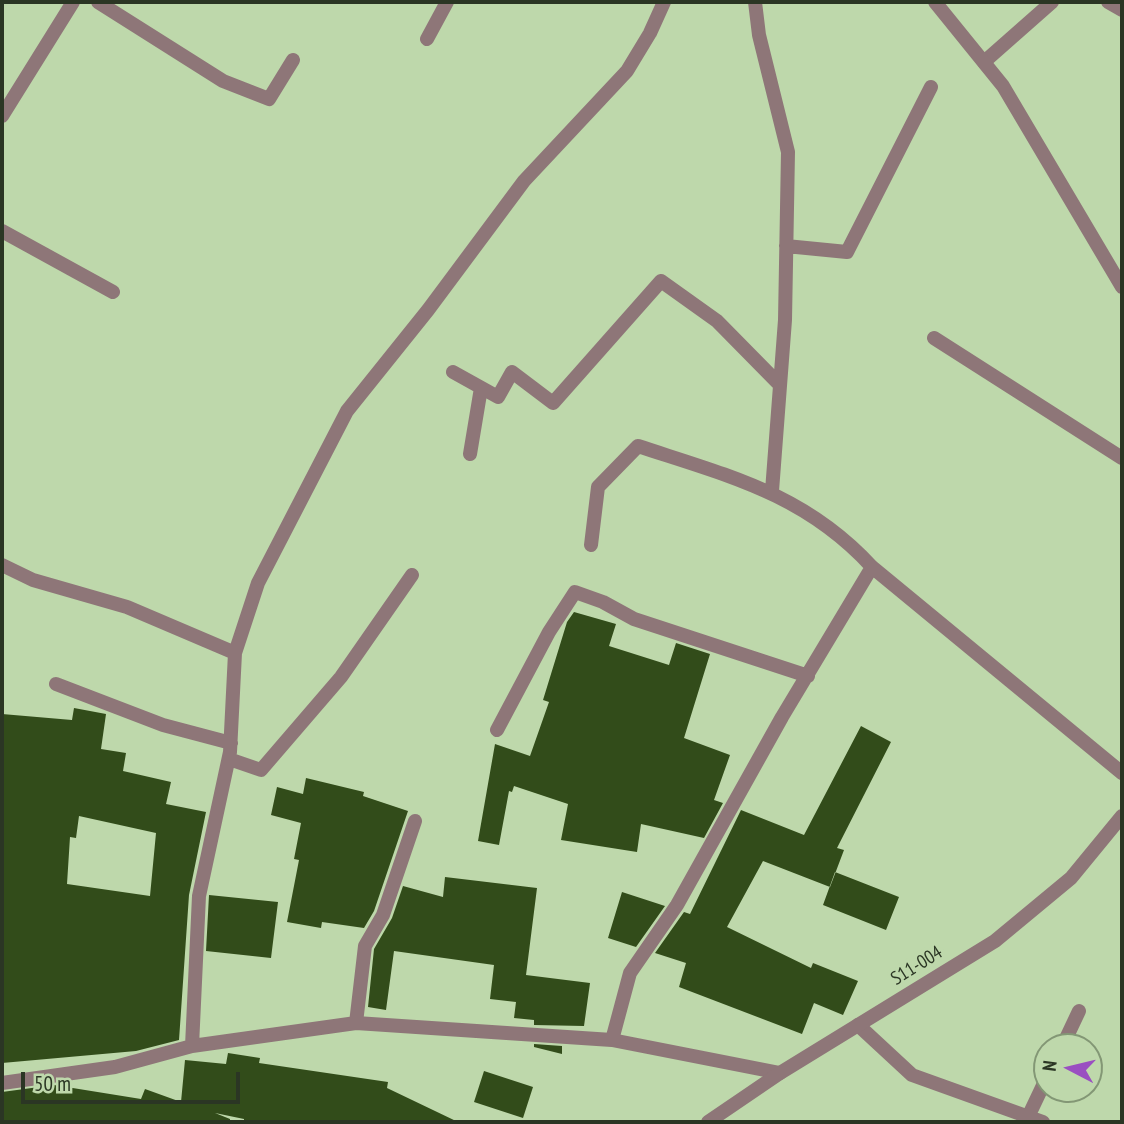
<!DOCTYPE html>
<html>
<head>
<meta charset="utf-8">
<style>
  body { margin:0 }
  #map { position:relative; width:1124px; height:1124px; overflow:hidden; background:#bed8ab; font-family:"PT Sans Narrow",sans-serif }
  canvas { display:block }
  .frame { position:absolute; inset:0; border:4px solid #2b3624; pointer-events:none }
  .north { position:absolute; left:1033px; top:1033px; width:70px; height:70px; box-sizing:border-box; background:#bed8ab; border:2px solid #839775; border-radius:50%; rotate:277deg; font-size:19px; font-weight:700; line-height:28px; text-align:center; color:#2b3624 }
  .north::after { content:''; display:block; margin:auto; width:24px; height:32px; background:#9a4fc1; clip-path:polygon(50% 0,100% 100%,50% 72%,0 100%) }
  .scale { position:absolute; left:21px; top:1072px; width:219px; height:32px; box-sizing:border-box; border:4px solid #2b3624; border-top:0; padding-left:9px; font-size:21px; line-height:24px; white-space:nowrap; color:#2b3624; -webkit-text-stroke:5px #bed8ab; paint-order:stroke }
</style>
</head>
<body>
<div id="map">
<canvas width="1124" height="1124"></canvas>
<div class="frame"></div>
<div class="north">N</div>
<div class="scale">50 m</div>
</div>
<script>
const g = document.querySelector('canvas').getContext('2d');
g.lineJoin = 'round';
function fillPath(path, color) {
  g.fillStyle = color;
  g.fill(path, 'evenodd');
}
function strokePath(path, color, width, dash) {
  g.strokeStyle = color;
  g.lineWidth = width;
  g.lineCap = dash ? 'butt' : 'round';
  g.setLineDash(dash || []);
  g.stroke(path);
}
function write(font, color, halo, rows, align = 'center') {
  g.font = font + ' "PT Sans Narrow",sans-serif';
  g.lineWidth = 7;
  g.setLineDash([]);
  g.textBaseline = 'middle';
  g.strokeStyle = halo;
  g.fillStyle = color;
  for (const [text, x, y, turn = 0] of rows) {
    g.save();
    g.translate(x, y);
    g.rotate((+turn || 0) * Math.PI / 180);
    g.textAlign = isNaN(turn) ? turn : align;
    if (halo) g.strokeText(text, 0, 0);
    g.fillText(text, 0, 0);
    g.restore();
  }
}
const building = new Path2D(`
  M574,612L616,624L609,646L669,665L676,643L710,654L684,738L730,755L714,800L723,803L704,838L641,824L637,852L561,840L568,804L514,786L512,792L509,791L499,845L478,841L495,744L530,756L549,702L543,700L567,622Z
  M74,708L106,714L101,749L126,753L123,771L171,782L166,804L206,812L189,895L179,1040L136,1051L2,1063V714L72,720ZM79,816L156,833L150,896L67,884L70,837L76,838Z
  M861,726L891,742L837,848L844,850L830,887L763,861L727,927L811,968L813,963L858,981L843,1015L814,1003L802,1034L679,987L686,963L655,953L684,912L690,914L741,810L804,835Z
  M306,778L364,792L363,796L408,811L374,911L364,928L322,922L321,928L287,922L299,860L294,859L301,823L271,815L277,787L303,794Z
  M835,872L899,897L886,930L823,905Z
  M445,877L537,888L526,975L590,983L584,1026L534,1025V1020L514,1018L516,1002L490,999L494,965L394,951L386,1010L368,1007L374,949L392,918L403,886L443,897Z
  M622,892L665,906L636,947L608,938Z
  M209,895L278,902L271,958L206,951Z
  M534,1044L562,1046V1054L534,1047Z
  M228,1053L260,1058L259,1063L388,1082L387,1088L458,1122H244V1119L215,1113L230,1119V1122H2V1092L54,1085L141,1099L145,1089L181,1102L185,1060L226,1064Z
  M484,1071L533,1087L523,1118L474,1102Z`);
const minor = new Path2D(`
  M98,2L223,81L269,99L293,60
  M755,2L759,35L788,152L785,320L772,491
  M1108,2L1122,10
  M427,39L447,2
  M984,62L1052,2
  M2,116L73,2
  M2,231L113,292
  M786,246L847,252L931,87
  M934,338L1122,458
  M453,372L498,397L512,372L553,403L661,281L717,321L780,385
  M470,454L481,388
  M591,545L598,487L638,446C729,476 805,494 872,567L1122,773
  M2,565L33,580L127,607L235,653
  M56,684L163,725L231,743
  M497,730L549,632L575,592L603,602L634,619L808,676
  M229,759L261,770L341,677L412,575
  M356,1023L365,946L383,915L415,821
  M858,1025L912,1075L1043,1122
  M612,1040L630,973L677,905L782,717L872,567
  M192,1046L199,896L230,752L235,653L258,583L347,411L428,310L524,181L627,71L650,33L664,2
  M1062,1047L1079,1011
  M2,1083L115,1067L192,1046L356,1023L612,1040L780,1073
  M1028,1117L1047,1077`);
const tertiary = new Path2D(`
  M935,2L1003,86L1122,287
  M708,1122L780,1073L995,941L1071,878L1122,816`);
const streetNames = [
  ["S11-004",917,966,-32]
];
fillPath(building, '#324c1a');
strokePath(minor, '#8e7678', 14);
strokePath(tertiary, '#8e7678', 14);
write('19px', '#2b3624', '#bed8ab', streetNames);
</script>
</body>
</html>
